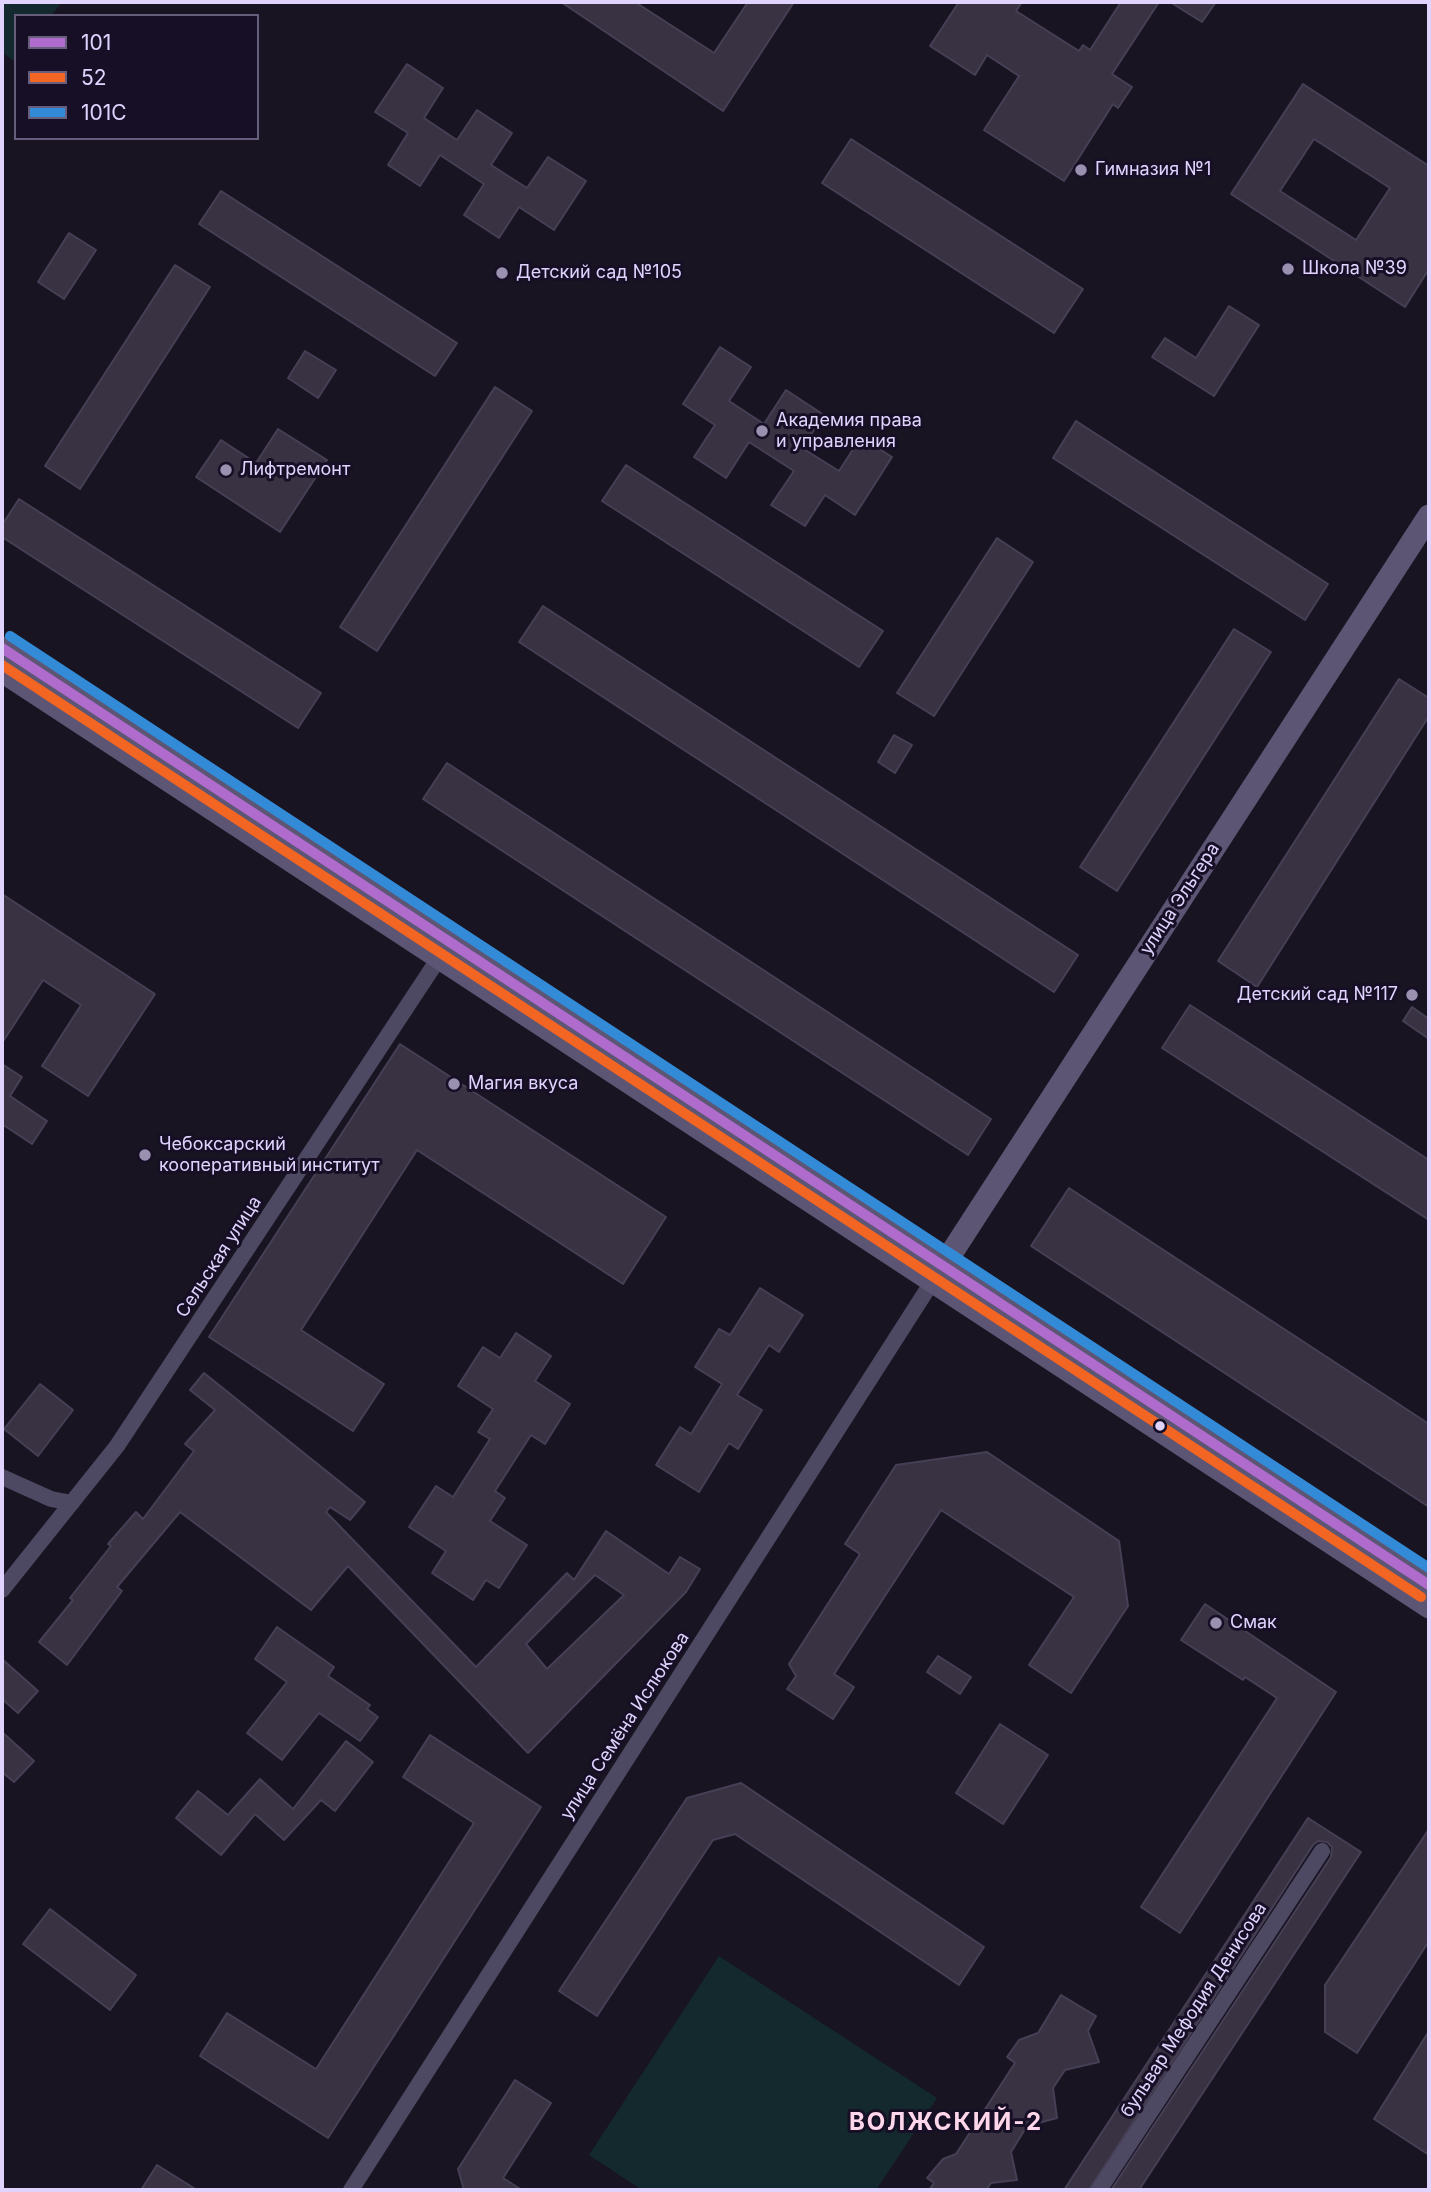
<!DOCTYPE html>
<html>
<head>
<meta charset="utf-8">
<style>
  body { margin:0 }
  #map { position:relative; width:1431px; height:2192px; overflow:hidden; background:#181421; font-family:Inter,sans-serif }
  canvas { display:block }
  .frame { position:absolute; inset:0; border:4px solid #e0d4ff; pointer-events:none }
  .legend { position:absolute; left:14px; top:14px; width:245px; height:126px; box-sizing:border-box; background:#170f26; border:2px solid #675e7d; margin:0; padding:9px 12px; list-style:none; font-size:21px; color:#e0d4ff }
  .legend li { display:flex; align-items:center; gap:14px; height:35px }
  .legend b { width:35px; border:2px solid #675e7d }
</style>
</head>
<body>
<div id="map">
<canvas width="1431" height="2192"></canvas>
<div class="frame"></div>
<ul class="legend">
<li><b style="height:9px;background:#b06ccc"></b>101</li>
<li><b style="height:9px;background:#f26522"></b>52</li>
<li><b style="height:9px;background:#338bd7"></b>101С</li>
</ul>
</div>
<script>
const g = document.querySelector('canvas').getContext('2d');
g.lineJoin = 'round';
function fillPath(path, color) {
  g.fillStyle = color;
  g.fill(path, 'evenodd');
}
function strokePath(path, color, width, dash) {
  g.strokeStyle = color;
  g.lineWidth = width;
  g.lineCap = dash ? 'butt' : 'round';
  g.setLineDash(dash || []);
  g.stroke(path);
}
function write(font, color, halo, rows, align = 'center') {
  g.font = font + ' Inter,sans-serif';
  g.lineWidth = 6;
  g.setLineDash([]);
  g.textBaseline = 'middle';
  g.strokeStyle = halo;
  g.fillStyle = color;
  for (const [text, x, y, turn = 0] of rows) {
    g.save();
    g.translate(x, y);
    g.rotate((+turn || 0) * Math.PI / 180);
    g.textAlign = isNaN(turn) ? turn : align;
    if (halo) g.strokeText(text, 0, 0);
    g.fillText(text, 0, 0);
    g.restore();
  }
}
const green = new Path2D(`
  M5,2H62L51,16H16L15,62L2,52V6Z
  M719,1956L937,2098L876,2190H642L589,2155Z`);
const building = new Path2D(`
  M561,2H635L714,53L748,2H794L723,111Z
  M959,2H1022L1016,11L1079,51L1083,45L1090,50L1121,2H1159L1112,74L1132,87L1118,108L1113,104L1064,181L984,130L1019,76L987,55L975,75L930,46Z
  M1170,2H1216L1202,22Z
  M407,64L443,88L424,118L457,140L477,110L512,133L491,165L527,188L548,157L586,181L554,230L519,207L499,238L464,215L484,184L440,155L420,186L388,165L408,133L375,112Z
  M1303,84L1429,166V269L1405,307L1231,194ZM1314,139L1390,188L1356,240L1280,191Z
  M851,139L1083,289L1054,333L822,183Z
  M221,191L457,343L435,376L199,224Z
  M69,233L96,250L64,299L38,282Z
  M175,265L210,287L80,489L45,466Z
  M1229,306L1259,325L1214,396L1152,357L1165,338L1196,358Z
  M720,347L751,367L729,401L764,424L786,390L824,415L802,448L839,471L861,437L892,457L855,515L825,495L805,526L771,505L794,471L749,442L726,478L694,457L715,425L683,404Z
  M305,351L336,370L318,398L288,378Z
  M495,387L532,411L377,651L340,627Z
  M1076,421L1328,584L1305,620L1053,458Z
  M278,429L327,460L280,532L196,477L221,440L256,463Z
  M626,465L883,631L859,667L602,501Z
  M19,499L321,693L298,728L2,537V525Z
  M997,538L1033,562L934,716L897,693Z
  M543,606L1078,955L1054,992L519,642Z
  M1234,629L1271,652L1117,891L1080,867Z
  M1399,679L1429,698V716L1257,987L1218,961Z
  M894,735L912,745L895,773L878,762Z
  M447,763L991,1119L968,1155L423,799Z
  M2,894L155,994L88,1096L42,1066L81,1005L43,980L2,1043Z
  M1190,1005L1429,1160V1220L1162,1048Z
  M1412,1007L1429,1019V1039L1403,1021Z
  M400,1044L666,1217L623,1284L417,1150L301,1330L384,1384L353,1431L209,1337Z
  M2,1064L22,1077L10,1096L47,1121L32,1144L2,1124Z
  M1069,1188L1429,1424V1507L1031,1246Z
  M760,1288L803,1315L779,1352L769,1345L737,1395L762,1410L738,1449L729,1443L699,1492L656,1465L680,1427L691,1434L722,1384L695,1367L719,1329L730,1335Z
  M516,1333L551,1356L535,1381L570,1404L545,1444L531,1435L495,1491L505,1498L490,1521L527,1545L499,1588L486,1580L473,1600L432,1573L446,1551L409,1527L436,1486L453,1497L490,1439L478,1432L493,1409L458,1386L483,1347L500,1358Z
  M204,1373L365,1502L350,1520L330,1507L326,1512L476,1667L567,1573L574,1580L606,1531L669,1574L680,1557L700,1569L686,1592L528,1753L348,1566L311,1610L180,1512L117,1587L122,1591L67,1665L39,1642L73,1600L70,1598L111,1546L108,1544L136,1512L143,1519L194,1451L185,1444L215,1410L190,1390ZM595,1575L624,1595L547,1669L526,1644Z
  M40,1384L73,1410L38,1456L4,1429Z
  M987,1452L1119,1541L1128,1606L1071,1693L1029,1665L1074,1597L941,1510L834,1674L854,1687L833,1719L787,1689L796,1676L789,1664L860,1554L845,1544L896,1465Z
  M1205,1604L1336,1692L1180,1933L1141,1907L1277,1698L1245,1677L1243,1680L1181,1640Z
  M277,1627L334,1667L328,1676L370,1705L367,1709L378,1717L360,1741L319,1713L282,1760L247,1733L287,1682L255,1659Z
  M938,1656L971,1677L960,1694L927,1672Z
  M2,1659L38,1691L18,1713L2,1699Z
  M1000,1724L1048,1755L1003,1824L956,1793Z
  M2,1732L34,1761L14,1782L2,1772Z
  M430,1735L541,1807L328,2138L200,2056L227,2013L316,2069L474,1823L403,1777Z
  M346,1741L373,1762L335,1811L321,1800L284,1840L255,1814L221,1855L176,1818L198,1791L228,1815L260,1779L293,1809Z
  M741,1783L984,1947L959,1985L735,1834L713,1840L597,2016L559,1991L687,1798Z
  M1308,1818L1361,1852L1139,2190H1111L1331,1857L1332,1847L1327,1842L1318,1841L1313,1845L1089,2190H1064Z
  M1429,1829V1941L1357,2053L1325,2032V1985Z
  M50,1909L136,1975L110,2010L23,1944Z
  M1061,1995L1096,2016L1088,2031L1099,2062L1065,2070L1053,2088L1057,2118L1027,2126L1011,2152L1017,2180L991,2183L986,2190H929L934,2183L927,2178L943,2159L956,2154L1015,2063L1007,2057L1019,2040L1038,2033Z
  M1429,2031V2155L1374,2119Z
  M515,2080L551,2103L503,2178L522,2190H464L458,2169Z
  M157,2165L197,2190H141Z`);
const street = new Path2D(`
  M2,1477L51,1499L72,1503
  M2,1590L117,1446L439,958
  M351,2190L932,1282
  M1099,2190L1322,1851`);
const secondary = new Path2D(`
  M2,648L1429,1585
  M2,671L1429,1607
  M934,1280L1429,516`);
const bus1 = new Path2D(`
  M2,648L1429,1585`);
const bus2 = new Path2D(`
  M2,665L1421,1597`);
const bus3 = new Path2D(`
  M10,636L1429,1568`);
const markers = [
  [1081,170,7,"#9a91b1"],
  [1288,269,7,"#9a91b1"],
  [502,273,7,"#9a91b1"],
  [762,431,7,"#9a91b1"],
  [226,470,7,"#9a91b1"],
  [1412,995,7,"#9a91b1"],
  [454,1084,7,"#9a91b1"],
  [145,1155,7,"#9a91b1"],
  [1160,1426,6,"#e0d4ff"],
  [1216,1623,7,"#9a91b1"]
];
const poiNames = [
  ["Гимназия №1",1095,170],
  ["Школа №39",1302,269],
  ["Детский сад №105",516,273],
  ["Академия права",776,421],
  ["и управления",776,442],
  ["Лифтремонт",240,470],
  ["Детский сад №117",1398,995,"right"],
  ["Магия вкуса",468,1084],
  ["Чебоксарский",159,1145],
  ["кооперативный институт",159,1166],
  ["Смак",1230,1623]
];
const streetNames = [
  ["улица Эльгера",1180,899,-57],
  ["Сельская улица",219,1257,-57],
  ["улица Семёна Ислюкова",625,1726,-57],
  ["бульвар Мефодия Денисова",1194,2010,-57]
];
const districtNames = [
  ["ВОЛЖСКИЙ-2",946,2123]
];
fillPath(green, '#13292e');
fillPath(building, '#383243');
strokePath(building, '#463f55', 2);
strokePath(street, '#4e4962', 16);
strokePath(secondary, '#5c5574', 23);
strokePath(bus1, '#b06ccc', 10);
strokePath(bus2, '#f26522', 10);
strokePath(bus3, '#338bd7', 10);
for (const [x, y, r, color] of markers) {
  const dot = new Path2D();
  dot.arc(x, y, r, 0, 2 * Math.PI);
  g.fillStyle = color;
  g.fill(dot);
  strokePath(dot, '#170f26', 2.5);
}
write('18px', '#e0d4ff', '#170f26', poiNames, 'left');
write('18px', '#e0d4ff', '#170f26', streetNames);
g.letterSpacing = '2px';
write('bold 24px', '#ffd6ea', '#170f26', districtNames);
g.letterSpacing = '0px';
</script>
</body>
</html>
